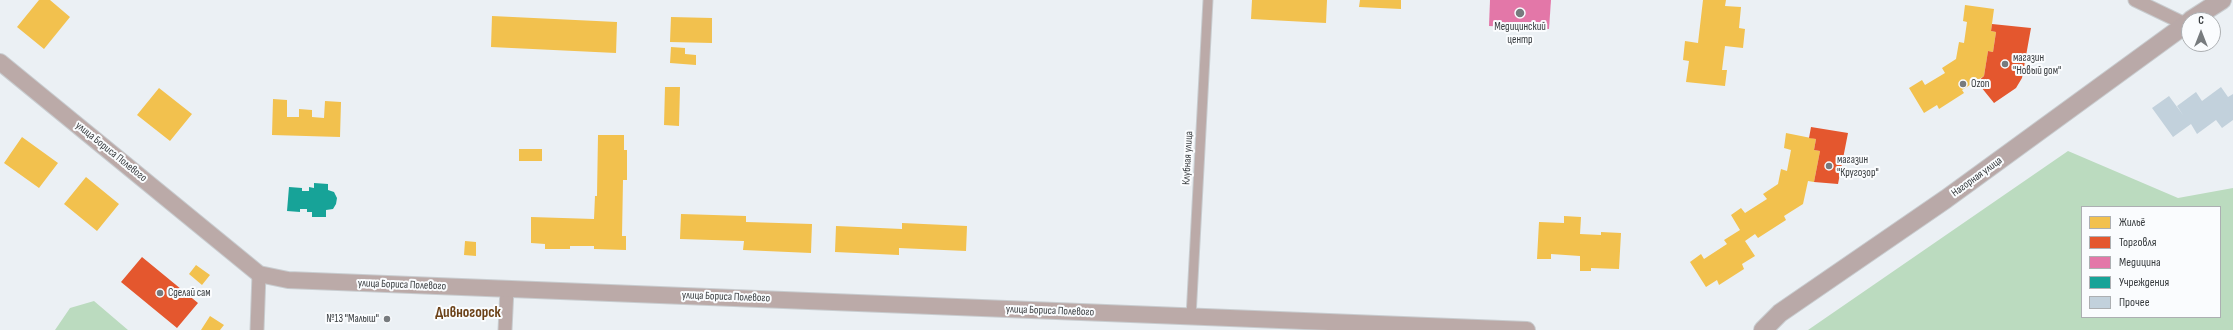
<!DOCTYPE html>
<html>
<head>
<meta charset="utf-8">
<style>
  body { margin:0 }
  #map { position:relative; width:2233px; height:330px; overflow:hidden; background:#ebf0f4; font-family:"Sofia Sans Condensed",sans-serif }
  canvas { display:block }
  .legend { position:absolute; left:2081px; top:206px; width:140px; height:112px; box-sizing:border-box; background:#fafcfe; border:1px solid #acafb2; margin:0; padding:5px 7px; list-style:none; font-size:12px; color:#383c3f }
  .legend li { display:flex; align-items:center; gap:8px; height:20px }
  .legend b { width:20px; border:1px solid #acafb2 }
  .north { position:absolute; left:2181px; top:12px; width:40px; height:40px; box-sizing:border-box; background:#fafcfe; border:1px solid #acafb2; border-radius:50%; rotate:0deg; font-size:11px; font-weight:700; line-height:16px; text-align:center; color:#383c3f }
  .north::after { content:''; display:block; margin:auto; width:14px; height:18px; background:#777b7e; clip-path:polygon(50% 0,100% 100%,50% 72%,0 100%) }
</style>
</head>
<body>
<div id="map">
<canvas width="2233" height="330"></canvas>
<ul class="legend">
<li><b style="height:11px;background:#f2c14e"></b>Жильё</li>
<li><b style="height:11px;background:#e4572e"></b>Торговля</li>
<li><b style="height:11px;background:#e377a8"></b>Медицина</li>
<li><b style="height:11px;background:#17a398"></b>Учреждения</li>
<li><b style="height:11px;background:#c2d1dc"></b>Прочее</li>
</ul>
<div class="north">С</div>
</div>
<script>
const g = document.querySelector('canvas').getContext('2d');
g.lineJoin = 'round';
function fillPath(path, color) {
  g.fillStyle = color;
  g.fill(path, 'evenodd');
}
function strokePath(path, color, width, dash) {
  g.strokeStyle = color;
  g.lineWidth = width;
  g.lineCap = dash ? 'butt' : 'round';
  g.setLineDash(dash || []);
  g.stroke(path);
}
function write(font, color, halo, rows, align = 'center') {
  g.font = font + ' "Sofia Sans Condensed",sans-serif';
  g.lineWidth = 4;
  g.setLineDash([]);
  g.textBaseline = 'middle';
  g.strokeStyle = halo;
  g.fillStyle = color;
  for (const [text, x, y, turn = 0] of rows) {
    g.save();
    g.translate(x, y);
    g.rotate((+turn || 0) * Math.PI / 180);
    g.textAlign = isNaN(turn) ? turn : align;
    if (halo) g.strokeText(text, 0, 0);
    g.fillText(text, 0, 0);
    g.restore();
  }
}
const forest = new Path2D(`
  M2068,151L2178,198L2233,188V330H1808ZM2082,207H2220V317H2082Z
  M94,301L128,330H55L70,308Z`);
const homes = new Path2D(`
  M39,0H50L70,17L44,49L17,27Z
  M1252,0H1327L1326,23L1251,19Z
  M1360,0H1401V9L1359,7Z
  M1703,0H1726L1725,6L1741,7L1739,28L1745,29L1743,48L1725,46L1722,70H1727L1725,86L1686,82L1689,61L1683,60L1685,41L1698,43Z
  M1965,5L1994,9L1991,31L1996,32L1993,52L1988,51L1984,76L1962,90L1964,93L1939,109L1937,105L1924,113L1909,88L1922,80L1925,85L1945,73L1942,68L1956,59L1959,42L1964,43L1967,22L1963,21Z
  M492,16L617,22L616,53L491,47Z
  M671,17L712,18V43L670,42Z
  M671,47L685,48V54L696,55V65L670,63Z
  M665,87H680L679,126L664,125Z
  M159,88L192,114L170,141L137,115Z
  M273,99L287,100V117H299V109L312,110V117L324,118L325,101L341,102L340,137L272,135Z
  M1786,133L1816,139L1814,150L1820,151L1814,182L1808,181L1803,204L1784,216L1786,220L1758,238L1755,234L1745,241L1755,256L1742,264L1744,269L1719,285L1717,280L1706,287L1690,262L1701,254L1704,259L1727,244L1724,240L1740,230L1731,215L1741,208L1745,213L1767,199L1763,194L1778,184L1781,169L1787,171L1791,150L1784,148Z
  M598,135H624V150H627V180H623L622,236H626V250L594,249V246H570V249H545V244L531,243V217L594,219L595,196H597Z
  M22,137L58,163L39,188L4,163Z
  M519,149H542V161H519Z
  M86,177L119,204L97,231L64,204Z
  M681,214L746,216V222L812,224L811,253L743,250L744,241L680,239Z
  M1564,216L1581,217L1580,234L1601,235V232L1621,233L1619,269L1591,268V271H1580V256L1551,254V259H1537L1539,222L1564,223Z
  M902,223L967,226L966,251L899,248V255L835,252L836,226L902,229Z
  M465,241L476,242V256L464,255Z
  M196,265L210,275L202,285L189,274Z
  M210,316L224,325L220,330H201Z`);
const shops = new Path2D(`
  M1992,24L2031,28L2022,78L2016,88L1994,103L1977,82L1984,76L1988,51L1993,52L1996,32L1991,31Z
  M1811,127L1848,133L1838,184L1814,182L1820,151L1814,150L1816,139L1809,138Z
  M142,257L198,303L177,328L121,282Z`);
const health = new Path2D(`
  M1490,0H1551L1549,29L1489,26Z`);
const public = new Path2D(`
  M314,183L328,184V190L334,192L337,198L336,204L333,209L326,210V217H312V212H307V209H300V212L287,211L289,187L302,188V191H309V187L314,188Z`);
const building = new Path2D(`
  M2221,87L2228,97L2233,94V120L2222,128L2216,120L2197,134L2191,124L2173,137L2152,108L2169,96L2183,115L2177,106L2196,92L2202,101Z`);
const pedestrian = new Path2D(`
  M1191,317L1208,0`);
const minor = new Path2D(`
  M2135,0L2185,24
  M257,330L259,274
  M505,330L507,289`);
const tertiary = new Path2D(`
  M0,62L259,274L288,280L1527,330`);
const secondary = new Path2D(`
  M2191,20L2222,0
  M1763,330L1780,313L1946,199L2189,22`);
const markers = [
  [1520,13,5,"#777b7e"],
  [2005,64,4,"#777b7e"],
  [1963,84,4,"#777b7e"],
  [1829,166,4,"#777b7e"],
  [160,293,4,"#777b7e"],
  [387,319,4,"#777b7e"]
];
const poiNames = [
  ["Медицинский",1520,27,"center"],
  ["центр",1520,40,"center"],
  ["магазин",2013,58],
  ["\"Новый дом\"",2013,71],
  ["Ozon",1971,84],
  ["магазин",1837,160],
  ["\"Кругозор\"",1837,173],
  ["Сделай сам",168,293],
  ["№13 \"Малыш\"",379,319,"right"]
];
const streetNames = [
  ["улица Бориса Полевого",111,152,39],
  ["Клубная улица",1188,158,-87],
  ["Нагорная улица",1977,177,-36],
  ["улица Бориса Полевого",402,285,2],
  ["улица Бориса Полевого",726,297,2],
  ["улица Бориса Полевого",1050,311,2]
];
const districtNames = [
  ["Дивногорск",468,313]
];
fillPath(forest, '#bbdbbf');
fillPath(homes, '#f2c14e');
fillPath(shops, '#e4572e');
fillPath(health, '#e377a8');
fillPath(public, '#17a398');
fillPath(building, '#c2d1dc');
strokePath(pedestrian, '#c8cccf', 11);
strokePath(minor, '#c8cccf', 15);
strokePath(tertiary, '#c8cccf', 18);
strokePath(secondary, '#c8cccf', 20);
strokePath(pedestrian, '#bbaaa8', 9);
strokePath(minor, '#bbaaa8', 13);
strokePath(tertiary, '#bbaaa8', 16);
strokePath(secondary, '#b9a9a8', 18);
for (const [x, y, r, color] of markers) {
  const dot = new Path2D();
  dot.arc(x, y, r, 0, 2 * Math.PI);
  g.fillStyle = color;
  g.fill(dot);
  strokePath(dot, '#fafcfe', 1.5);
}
write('11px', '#383c3f', '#fafcfe', poiNames, 'left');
write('11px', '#383c3f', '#fafcfe', streetNames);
write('bold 15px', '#6b4117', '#fafcfe', districtNames);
</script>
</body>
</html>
